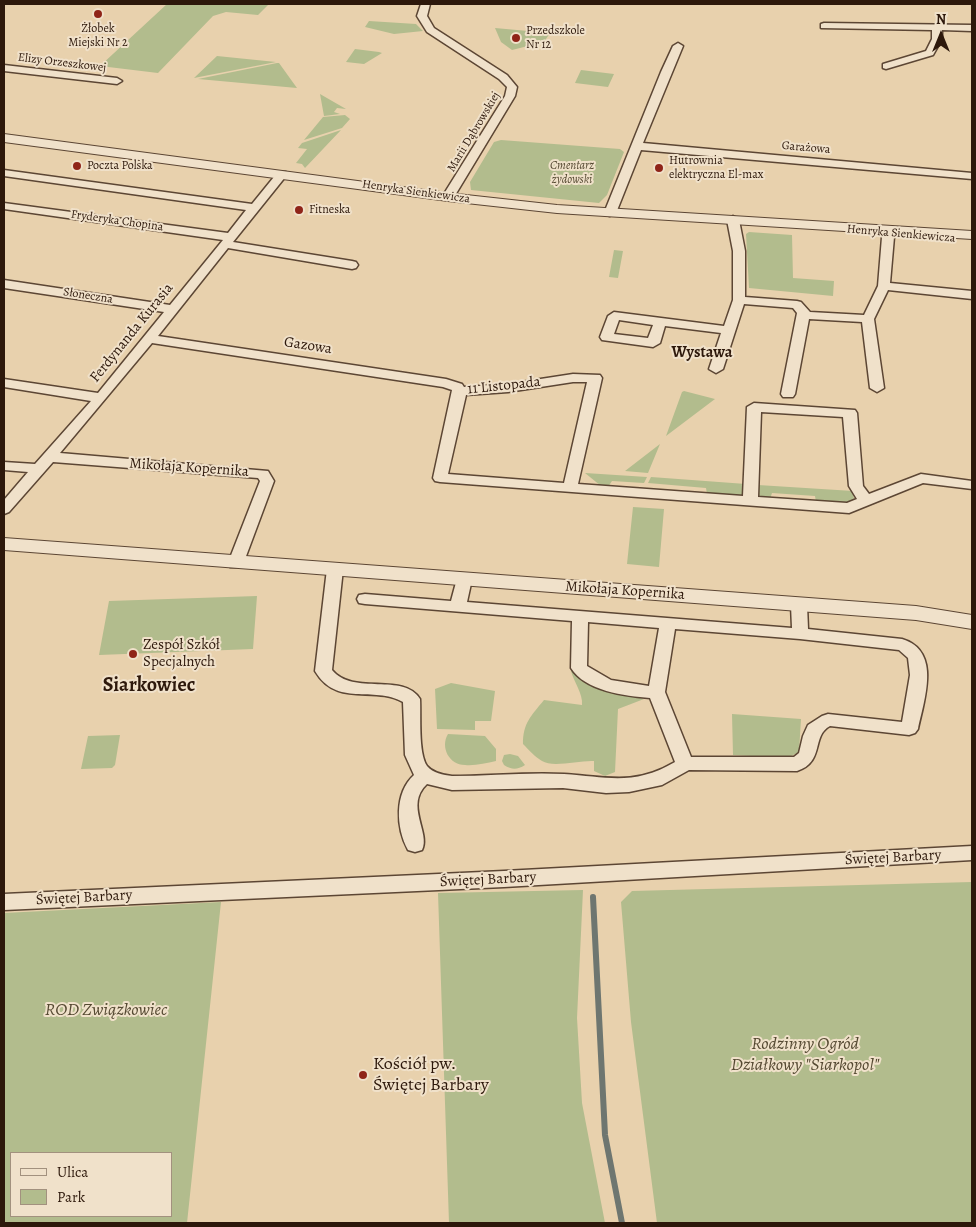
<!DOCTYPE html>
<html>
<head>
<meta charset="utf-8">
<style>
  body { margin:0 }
  #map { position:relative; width:976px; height:1227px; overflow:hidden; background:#e8d1ad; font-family:Alegreya,serif }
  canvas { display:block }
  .frame { position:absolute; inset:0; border:5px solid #2d180b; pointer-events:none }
  .legend { position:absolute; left:10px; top:1152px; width:162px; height:65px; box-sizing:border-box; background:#f0e1ca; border:1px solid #a2917e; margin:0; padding:6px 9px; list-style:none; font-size:15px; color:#2d180b }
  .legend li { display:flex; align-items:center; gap:10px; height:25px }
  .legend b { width:25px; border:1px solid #a2917e }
  .north { position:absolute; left:916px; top:10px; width:50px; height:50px; -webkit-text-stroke:4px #f0e1ca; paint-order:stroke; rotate:0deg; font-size:14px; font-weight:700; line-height:20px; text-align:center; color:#2d180b }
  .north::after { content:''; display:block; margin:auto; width:18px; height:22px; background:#2d180b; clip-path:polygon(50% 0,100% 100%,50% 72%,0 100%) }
</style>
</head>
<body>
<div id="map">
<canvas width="976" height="1227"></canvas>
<div class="frame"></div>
<ul class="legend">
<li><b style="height:6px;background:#f0e1ca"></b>Ulica</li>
<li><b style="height:14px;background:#b2bc8d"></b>Park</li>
</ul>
<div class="north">N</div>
</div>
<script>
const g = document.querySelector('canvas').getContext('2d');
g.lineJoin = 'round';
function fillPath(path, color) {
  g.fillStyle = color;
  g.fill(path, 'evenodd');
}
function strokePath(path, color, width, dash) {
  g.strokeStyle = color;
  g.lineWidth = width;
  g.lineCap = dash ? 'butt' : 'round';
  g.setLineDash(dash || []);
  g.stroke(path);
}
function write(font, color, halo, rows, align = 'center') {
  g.font = font + ' Alegreya,serif';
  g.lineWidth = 4;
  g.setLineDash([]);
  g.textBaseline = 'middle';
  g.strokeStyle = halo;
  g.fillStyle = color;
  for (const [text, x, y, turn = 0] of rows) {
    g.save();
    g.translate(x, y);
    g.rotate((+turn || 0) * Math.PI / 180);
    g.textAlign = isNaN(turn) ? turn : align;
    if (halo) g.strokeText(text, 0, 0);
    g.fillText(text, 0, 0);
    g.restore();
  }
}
const green = new Path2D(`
  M167,4H269L258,15L226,12L213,16L158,73L100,66Z
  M369,21L416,24L423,31L394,34L365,27Z
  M495,28L550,33L544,42L512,50L501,42Z
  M355,49L379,52L382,53L364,64L346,62Z
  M217,56L276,62L194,78Z
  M279,63L297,88L198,79L277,63Z
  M581,70L614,74L608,87L575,83Z
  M320,94L346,109L337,108L334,112L340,114L324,116Z
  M345,115L350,119L342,128L304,140L323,117Z
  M341,130L305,168L302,164L296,163L307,149L298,148L302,143Z
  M501,140L620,149L624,152L607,195L599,203L471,190L470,182L494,142Z
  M749,232L792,235L793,278L834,281L833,296L749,288L746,234Z
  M614,250L623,251L618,278L609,277Z
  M684,391L715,399L666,436L682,392Z
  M660,444L648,473L625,471Z
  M585,473L647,477L644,483L612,481L608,487L601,486Z
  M651,477L746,484L747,494L742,497L707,494L706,488L648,483Z
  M758,485L853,491L854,500L849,503L816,502L815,496L772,493L770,499L760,497L758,494Z
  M633,507L664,509L659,567L627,564Z
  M257,596L253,649L99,655L109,601Z
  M580,667L629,695L644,699L618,709L615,772L605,776L594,771V761C580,760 553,768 542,761C535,757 529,750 523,744C523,723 531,716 544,700L582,705C583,694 574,682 571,671Z
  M451,683L495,691L491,721H475V730L437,729L435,689Z
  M732,714L801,719L799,752L787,758L733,755Z
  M448,734L485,736L496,749V761C486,763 475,766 465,765C449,765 440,747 448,734Z
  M120,735L115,765L112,768L81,769L88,736Z
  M510,754L518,756L525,765C517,770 512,770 504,765L502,761L504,755Z
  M972,882V1223H657L631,1022L621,902L632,891Z
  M583,890L577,1018L582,1103L605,1223H449L438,893Z
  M221,902L187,1223H4V913ZM11,1153H171V1216H11Z`);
const stream = new Path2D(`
  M593,897L605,1135L622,1223`);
const minor = new Path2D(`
  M421,4H430L427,16L434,28L507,75L517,87L515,96L454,197L448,200L442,197L505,96L507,87L499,79L427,32L417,16Z
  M824,23L972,25V31L942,30V39L933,55L886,69L883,68V64L926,51L932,39V30L821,28V24Z
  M678,43L683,46L643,143L972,173V179L641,150L616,213L610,216L606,215L604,213L661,72L673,46Z
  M4,65L117,78L122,81L117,84L4,71Z
  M4,170L252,204L278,172H286L288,174L286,176L233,242L352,261L356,262L358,265L356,268L352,269L228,248L158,336L446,379L462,384L464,387L508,384L573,374L600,375L602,378L578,484L743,496L747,407L754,403L855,410L857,413L863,486L869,494L921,474L972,481V489L923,483L849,513L440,482L435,481L433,478L452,390L443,387L152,343L60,453L268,471L274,481L242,567H230L228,563L260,481L258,478L53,462L9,512L4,514V500L28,472L4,470V462L35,464L91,401L4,387V379L98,393L164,312L4,288V280L170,305L223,240L4,209V203L228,233L246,210L4,176ZM573,382H587L564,483L448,474L466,395L508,392ZM761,412L843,417L849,486L857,499L847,503L758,497Z
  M733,216L739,220L745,251V297L797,301L801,302L810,312L864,315L878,286L882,237L888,233L894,237L890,283L972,291V299L888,290L874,319L884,388L877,392L870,388L862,322L809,319L795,394L793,397H783L781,394L797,313L793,308L744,304L723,369L716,373L709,369L721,333L665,326L660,343L653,347L602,340L600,337L608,316L614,312L724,326L733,300V251L727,220ZM619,320L653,325L648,338L614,334Z
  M335,564L341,565L343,569L332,670C353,696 404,672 420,699C421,715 418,753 427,766C433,773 443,775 452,776C489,776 527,772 564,774C608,777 634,786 675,762L650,698C625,696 585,691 571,668L572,621L365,604L359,603L357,599L359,595L365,594L451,601L458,575H470L472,579L467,602L792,628L791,605L793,601L799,600L805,601L807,605L808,629L902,639C942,651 924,700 918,729L915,733L909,735L830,726C811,736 825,762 797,771L689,770L662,785L629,792L606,793L563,788L452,790L427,784C404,805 431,833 422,850L415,852L408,850C396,828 394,793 414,775L405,755L403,702C373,685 337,708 315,671L327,569L329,565ZM588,622L659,628L649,686L611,680L587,666ZM675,629L800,639L899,650L908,658L910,675L902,722L828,714L822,716L808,725L803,736L799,753L794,757H691L665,692Z
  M972,846V860L504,887L4,910V894L504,871Z`);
const tertiary = new Path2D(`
  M4,134L448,193L557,205L972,231V239L557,213L448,201L4,142Z
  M4,538L916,606L972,615V629L916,620L4,550Z`);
const markers = [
  [98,14,5,"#8f2418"],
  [516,38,5,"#8f2418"],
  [77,166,5,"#8f2418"],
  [659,168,5,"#8f2418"],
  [299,210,5,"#8f2418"],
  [133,654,5,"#8f2418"],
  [363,1075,5,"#8f2418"]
];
const farPoinames = [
  ["Żłobek",98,29,"center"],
  ["Miejski Nr 2",98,43,"center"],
  ["Przedszkole",526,31],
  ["Nr 12",526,45],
  ["Hutrownia",669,161],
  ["elektryczna El-max",669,175],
  ["Poczta Polska",87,166],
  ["Fitneska",309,210]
];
const farStreetnames = [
  ["Elizy Orzeszkowej",62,63,7],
  ["Marii Dąbrowskiej",474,132,-59],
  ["Garażowa",806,148,5],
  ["Henryka Sienkiewicza",416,192,8],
  ["Fryderyka Chopina",117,221,8],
  ["Henryka Sienkiewicza",901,234,5],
  ["Słoneczna",88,296,9]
];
const farParknames = [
  ["Cmentarz",572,166],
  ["żydowski",572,180]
];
const streetNames = [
  ["Ferdynanda Kurasia",132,333,-51],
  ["Gazowa",308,346,9],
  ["11 Listopada",504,386,-6],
  ["Mikołaja Kopernika",189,468,4],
  ["Mikołaja Kopernika",625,591,4],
  ["Świętej Barbary",893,858,-3],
  ["Świętej Barbary",488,880,-3],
  ["Świętej Barbary",84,898,-3]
];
const poiNames = [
  ["Zespół Szkół",143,645],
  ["Specjalnych",143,662]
];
const neighbourhoodNames = [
  ["Wystawa",702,353]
];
const nearParknames = [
  ["ROD Związkowiec",106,1011],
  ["Rodzinny Ogród",805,1045],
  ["Działkowy \"Siarkopol\"",805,1066]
];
const nearPoinames = [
  ["Kościół pw.",373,1065],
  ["Świętej Barbary",373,1086]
];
const districtNames = [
  ["Siarkowiec",149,686]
];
fillPath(green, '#b2bc8d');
strokePath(stream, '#6e7670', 6);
strokePath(minor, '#5c4634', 3);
strokePath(tertiary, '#5c4634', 2);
fillPath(minor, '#f0e1ca');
fillPath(tertiary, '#f0e1ca');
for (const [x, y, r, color] of markers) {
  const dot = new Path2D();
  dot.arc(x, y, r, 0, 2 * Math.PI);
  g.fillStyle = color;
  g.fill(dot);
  strokePath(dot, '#f0e1ca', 2);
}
write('12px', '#2d180b', '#f0e1ca', farPoinames, 'left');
write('12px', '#2d180b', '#f0e1ca', farStreetnames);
write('italic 12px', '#554932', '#f0e1ca', farParknames);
write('15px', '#2d180b', '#f0e1ca', streetNames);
write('15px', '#2d180b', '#f0e1ca', poiNames, 'left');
write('bold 16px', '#2d180b', '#f0e1ca', neighbourhoodNames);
write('italic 18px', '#554932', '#f0e1ca', nearParknames);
write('18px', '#2d180b', '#f0e1ca', nearPoinames, 'left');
write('bold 20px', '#2d180b', '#f0e1ca', districtNames);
</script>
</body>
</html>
